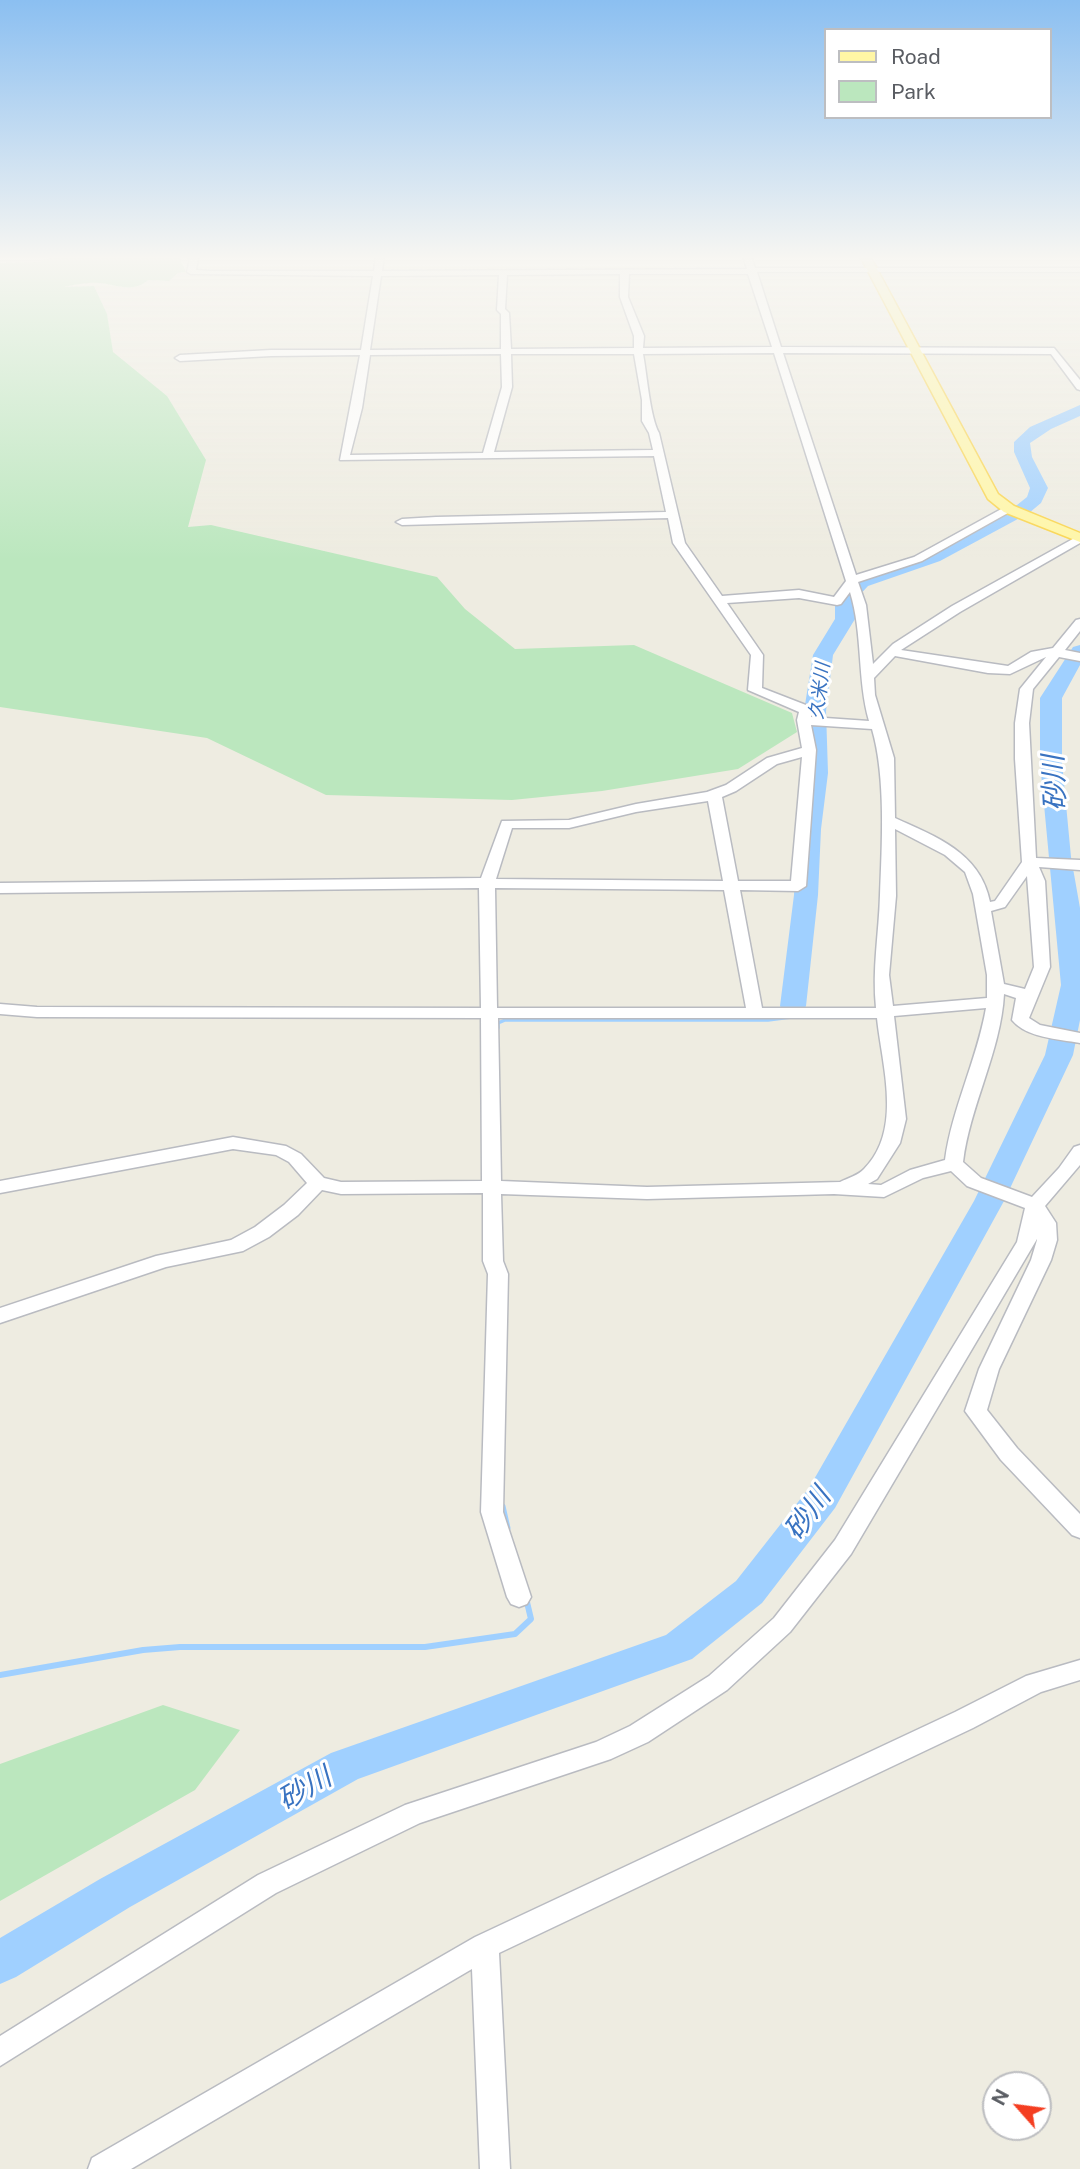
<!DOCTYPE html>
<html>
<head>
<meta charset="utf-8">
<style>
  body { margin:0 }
  #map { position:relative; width:1080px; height:2169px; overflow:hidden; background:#eeece1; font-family:"Public Sans",sans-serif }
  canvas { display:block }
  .legend { position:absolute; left:824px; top:28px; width:228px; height:91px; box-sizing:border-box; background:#fff; border:2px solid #bdbec1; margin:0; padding:9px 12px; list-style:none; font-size:21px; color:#5a5d63 }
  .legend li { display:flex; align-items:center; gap:14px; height:35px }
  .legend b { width:35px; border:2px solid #bdbec1 }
  .north { position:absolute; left:982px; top:2071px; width:70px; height:70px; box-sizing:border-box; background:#fff; border:2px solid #bdbec1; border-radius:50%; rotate:298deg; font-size:19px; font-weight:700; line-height:28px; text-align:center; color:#5a5d63 }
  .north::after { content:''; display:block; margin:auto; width:24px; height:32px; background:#f43e21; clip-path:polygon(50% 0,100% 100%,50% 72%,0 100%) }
</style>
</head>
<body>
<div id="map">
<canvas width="1080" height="2169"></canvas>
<ul class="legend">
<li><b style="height:9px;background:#fff6a5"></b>Road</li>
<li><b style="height:19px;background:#bbe7be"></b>Park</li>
</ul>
<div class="north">N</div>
</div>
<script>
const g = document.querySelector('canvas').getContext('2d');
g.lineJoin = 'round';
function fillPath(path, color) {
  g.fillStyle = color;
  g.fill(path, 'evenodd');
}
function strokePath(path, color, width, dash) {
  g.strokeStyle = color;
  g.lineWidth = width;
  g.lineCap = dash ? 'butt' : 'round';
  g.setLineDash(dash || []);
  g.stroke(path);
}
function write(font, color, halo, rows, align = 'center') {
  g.font = font + ' "Public Sans","Noto Sans JP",sans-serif';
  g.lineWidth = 6;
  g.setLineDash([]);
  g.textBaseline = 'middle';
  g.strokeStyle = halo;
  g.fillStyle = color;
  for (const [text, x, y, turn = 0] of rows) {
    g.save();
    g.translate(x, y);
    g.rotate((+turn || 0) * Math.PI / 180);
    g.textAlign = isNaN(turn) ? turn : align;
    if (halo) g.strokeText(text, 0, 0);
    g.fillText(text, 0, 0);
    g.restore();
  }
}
const green = new Path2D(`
  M57,256H179L186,272L178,273L169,281L148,280C132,294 117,284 99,283C88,282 74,285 64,287L94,286L107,314L113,352L167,396L206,460L188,527L211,525L437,577L465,609L515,649L634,645L792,713L797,732L738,769L602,791L512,800L326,795L207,738L0,707V263L38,262Z
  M163,1705L240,1730L195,1790L0,1901V1764Z`);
const streamFar2 = new Path2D(`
  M498,1028V1023L505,1020H768L791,1017L793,1006`);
const streamFar1 = new Path2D(`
  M503,1506L508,1528`);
const stream = new Path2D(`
  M0,1675L143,1650L180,1647H425L515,1634L531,1619L526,1598`);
const river = new Path2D(`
  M1080,405V416L1051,429L1030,443L1032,457L1048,488L1041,503L1029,513L940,561L868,586L855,600V619L833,655L826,711L828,773L821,829L818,895L806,1006L802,1012L793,1014L784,1012L780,1006L794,895L797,829L806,773L804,711L813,655L835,619V599L854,578L926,553L1017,505L1027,497L1030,488L1014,452V442L1030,427Z
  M1080,645V665L1062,698V762L1071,857L1080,908V1020L1073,1055L1004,1201L835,1508L762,1603L692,1659L358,1779L130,1907L16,1977L0,1984V1938L100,1879L331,1753L666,1635L736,1581L809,1488L974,1201L1045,1055L1061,985L1040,762V698L1073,647Z`);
const minor = new Path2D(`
  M187,256L198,258L196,270L211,271H374L376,256H384L382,271L747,269L743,256H751L755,268H1080V272H757L781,347L1054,348L1080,380V390L1077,389L1051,354L783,353L856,575L914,557L1005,507L1015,509L922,561L858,582L866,605L873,664L893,644L952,606L1080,535V543L960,612L901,650L1008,666L1031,652L1053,648L1076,620L1080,619V631L1065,650L1080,653V661L1059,657L1033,689L1029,723L1036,858L1080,860V870L1039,867L1045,881L1050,967L1029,1018L1040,1025L1080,1033V1043C1058,1039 1027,1038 1012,1020L1016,998L1004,994C1001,1051 970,1105 963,1162L981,1178L1032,1197L1059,1168L1074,1147L1080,1145V1165L1045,1206L1056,1223L1057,1240L1051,1260L999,1369L987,1410L1017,1448L1080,1514V1538L1072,1535L1001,1460L965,1411L979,1369L1031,1260L1037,1240V1239L851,1554L790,1632L727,1690L648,1742L611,1759L420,1823L276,1893L0,2066V2036L258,1875L405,1805L596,1742L630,1726L709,1676L774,1618L835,1540L1017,1242L1025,1208L967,1186L951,1171L923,1178L884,1197L834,1194L647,1199L501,1194L503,1261L508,1274L503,1512L531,1597L527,1604L519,1607L511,1604L507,1597L481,1512L488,1274L483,1261V1193L341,1194L322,1190L298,1215L269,1237L243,1251L166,1267L0,1323V1308L156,1256L231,1240L255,1227L284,1205L307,1183L289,1162L276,1155L233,1149L0,1193V1181L233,1137L286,1146L301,1154L324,1178L341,1182L482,1181L481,1018L37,1017L0,1014V1004L37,1007L481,1008L479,888L0,893V883L481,878L502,821L569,820L636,804L707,792L726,785L767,758L802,748L797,720L799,712L748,690L751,655L673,543L668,518L402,525L396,522L402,519L436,517L666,512L654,456L340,460L360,355L271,356L180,361L175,358L180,355L271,350H361L373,276L191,274L187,272L190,259ZM620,274V297L634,336V348L511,349L509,313L505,309L507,275ZM629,274H748L772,347L643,348L644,336L628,297ZM499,275L497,310L501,314V349L370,350L381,276ZM774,353L846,581L834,597L799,590L722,596L685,543L659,433C650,417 647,375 643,354ZM501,354L502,387L483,453L350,455L362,408L370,355ZM511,354H634L642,400V421L649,433L653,450L494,452L512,387ZM850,592C863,634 857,679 869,721L811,717V707L762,688L763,655L727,603L799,598L837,605L841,604ZM895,656L988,673L1010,674L1046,657L1020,689L1015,723V759L1022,862L995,901L990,902C980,852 936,837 895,818L894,758L875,695L874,678ZM811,725L872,729C886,777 882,845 880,895C879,934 872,968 876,1008H762L740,890L798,891L806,886L816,750ZM802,757L791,881H738L722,797L736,791L777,764ZM708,801L723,881L496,879L512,828H569L636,812ZM895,829L945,855L965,872L973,894L987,975V998L893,1006L889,975L896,896ZM1027,876L1034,967L1025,989L1004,984L991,911L1005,907ZM495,888L724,890L746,1008H497ZM986,1008C977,1060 952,1108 945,1160L910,1170L881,1185L868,1184L877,1179L900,1143L906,1119L894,1016ZM498,1018H877C882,1066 903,1130 864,1169C859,1175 848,1178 840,1182L647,1187L501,1181Z
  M1080,1660V1680L1041,1692L973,1728L499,1953L510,2169H480L472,1969L131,2169H88L92,2158L475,1937L955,1712L1026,1676Z`);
const major = new Path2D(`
  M860,256H870L998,494L1014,506L1080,533V542L1004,512L988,499Z`);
const farWaternames = [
  ["久米川",820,691,-83]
];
const nearWaternames = [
  ["砂川",1055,783,-93],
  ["砂川",808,1514,-54],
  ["砂川",305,1789,-30]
];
fillPath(green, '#bbe7be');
strokePath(streamFar2, '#a0d0ff', 3.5);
strokePath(streamFar1, '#a0d0ff', 5);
strokePath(stream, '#a0d0ff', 6);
fillPath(river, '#a0d0ff');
strokePath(minor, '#b9bbc1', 3);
strokePath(major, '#fad54e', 3);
fillPath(minor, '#fff');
fillPath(major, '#fff6a5');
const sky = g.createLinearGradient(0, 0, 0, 560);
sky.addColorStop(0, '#8bbff1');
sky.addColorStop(0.46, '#f7f6f2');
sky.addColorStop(1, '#f7f6f200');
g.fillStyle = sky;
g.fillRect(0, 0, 1080, 560);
write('italic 19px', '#3973c1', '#fff', farWaternames);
write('italic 28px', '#3973c1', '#fff', nearWaternames);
</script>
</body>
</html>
